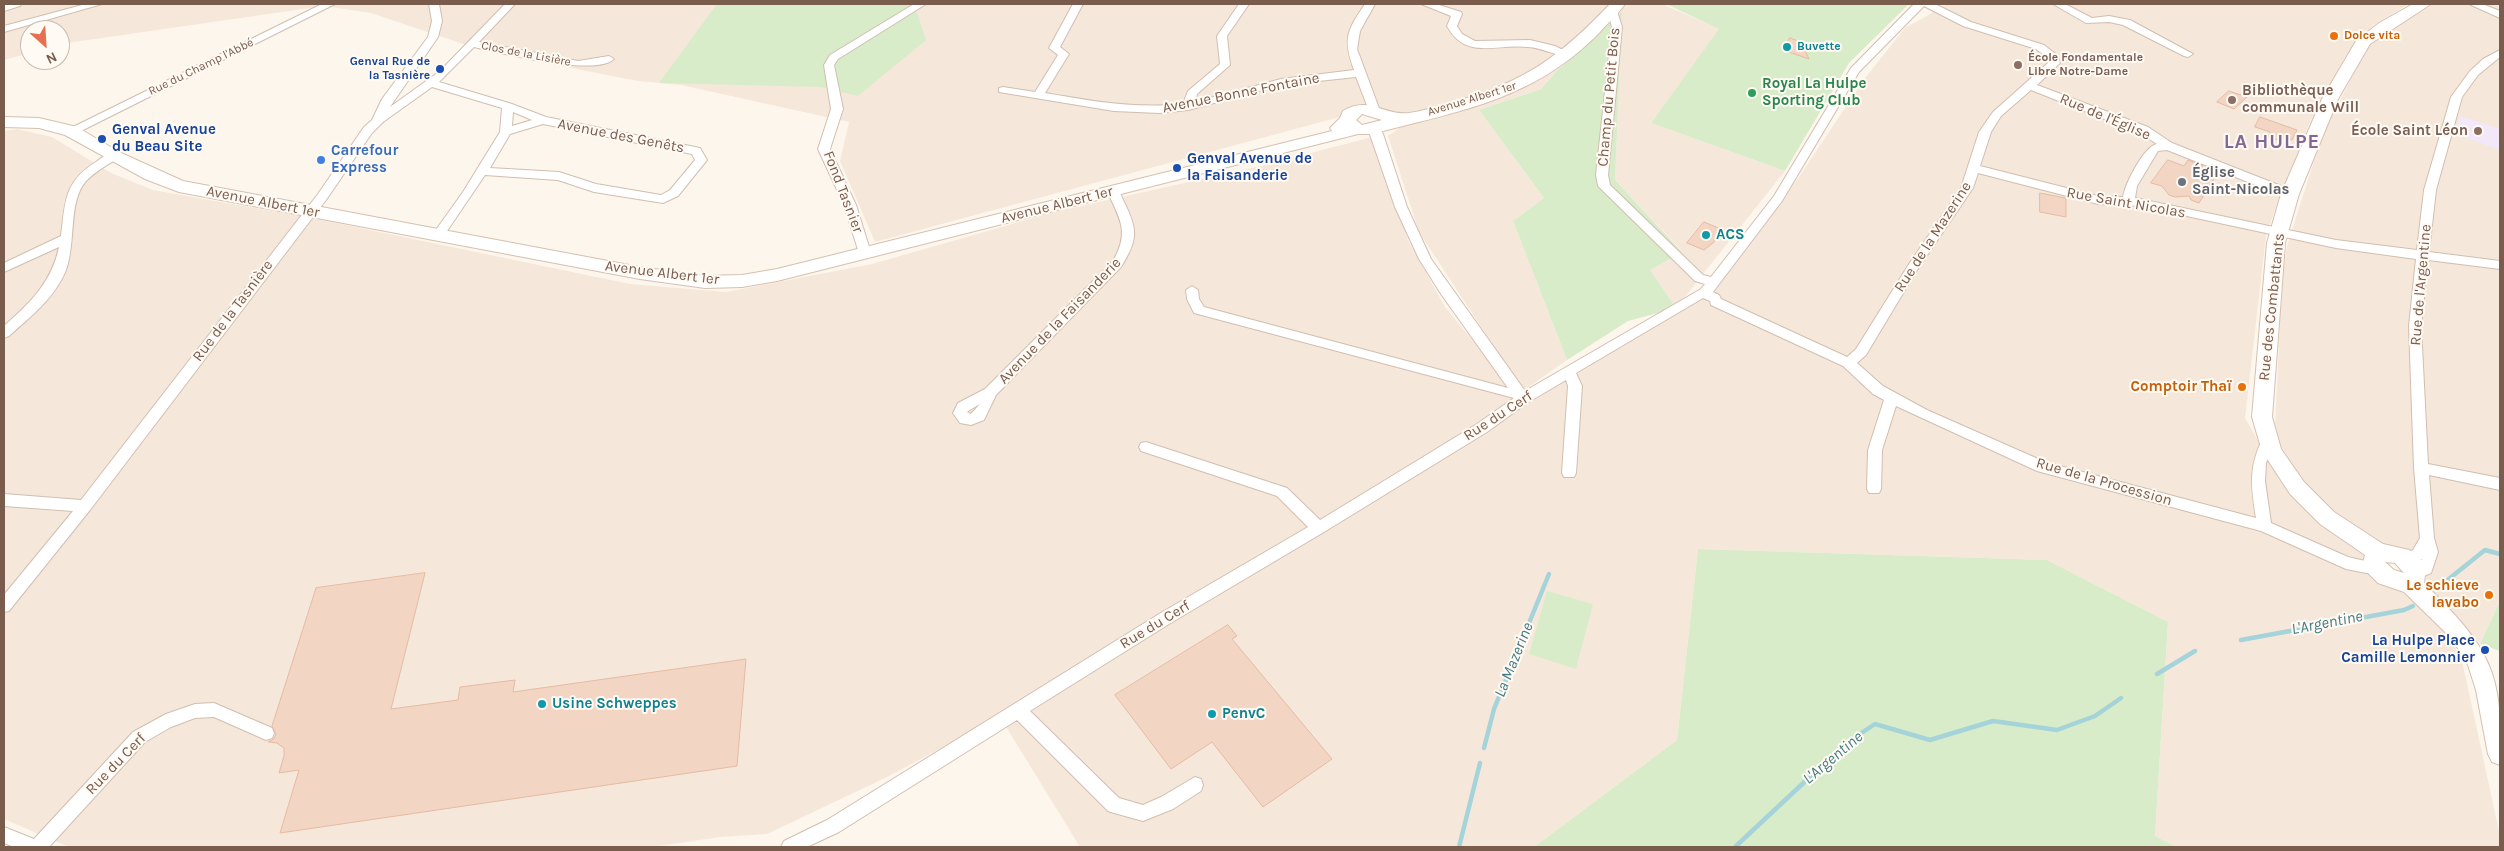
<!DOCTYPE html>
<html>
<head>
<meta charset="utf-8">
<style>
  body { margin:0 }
  #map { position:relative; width:2504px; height:851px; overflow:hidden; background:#fdf6ec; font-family:Karla,sans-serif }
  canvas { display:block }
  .frame { position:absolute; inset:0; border:5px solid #7a5c4d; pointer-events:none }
  .north { position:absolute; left:20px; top:20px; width:50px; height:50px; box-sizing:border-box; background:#fffaf3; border:1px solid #cabbb1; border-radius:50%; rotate:154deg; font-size:14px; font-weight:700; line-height:20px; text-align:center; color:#7a5c4d }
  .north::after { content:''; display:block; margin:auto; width:18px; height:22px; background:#e76f51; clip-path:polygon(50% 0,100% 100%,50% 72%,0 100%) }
</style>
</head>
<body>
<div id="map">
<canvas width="2504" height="851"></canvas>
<div class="frame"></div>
<div class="north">N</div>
</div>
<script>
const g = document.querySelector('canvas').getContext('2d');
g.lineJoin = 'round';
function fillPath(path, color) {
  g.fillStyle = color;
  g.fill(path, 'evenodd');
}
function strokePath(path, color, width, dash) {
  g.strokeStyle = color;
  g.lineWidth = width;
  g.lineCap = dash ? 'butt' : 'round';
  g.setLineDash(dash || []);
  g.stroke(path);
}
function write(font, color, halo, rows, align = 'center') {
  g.font = font + ' Karla,sans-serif';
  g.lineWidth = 4;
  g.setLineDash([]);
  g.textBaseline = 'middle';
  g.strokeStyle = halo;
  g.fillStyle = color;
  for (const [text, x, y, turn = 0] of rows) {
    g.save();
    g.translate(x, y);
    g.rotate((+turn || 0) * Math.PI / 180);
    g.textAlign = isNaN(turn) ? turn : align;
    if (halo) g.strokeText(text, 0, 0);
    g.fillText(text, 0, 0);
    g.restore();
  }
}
const residential = new Path2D(`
  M4,4H1662L1720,29L1651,123L1785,171L1676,308L1649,270L1682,251L1615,180L1622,13L1556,72L1541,89L1479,110L1544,198L1513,221L1567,360L1523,391L1419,232L1388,136L1405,124L1397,111H1362L875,242L840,161L849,122L681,85L638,81L484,51L371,13L324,6L60,44V30H30V53L4,60Z
  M1948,4H2409L2372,26L2347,54L2310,122L2278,201L2266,236L2245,418L2283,484L2305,507L2364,553L2374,574L2415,601L2450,635L2463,665L2500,836V847H2177L2155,836L2168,622L2047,560L1698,549L1677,740L1534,847H1080L1000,717L885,778L767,834L720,837L654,847H69L4,819V131L17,129L52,137L111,173L153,190L317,219L630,284L726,292L872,264L1054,212L1265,165L1372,137L1382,159L1408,240L1445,307L1526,405L1716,287L1799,177L1865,78L1905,28Z
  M2434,4H2500V601L2480,644L2443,605L2427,581L2420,565L2404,548L2374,542L2314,502L2282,451L2275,426L2282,278L2287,246L2323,133L2367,48L2383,32Z`);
const education = new Path2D(`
  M2460,116L2500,129V150L2455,134Z`);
const green = new Path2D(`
  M717,4H914L926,40L858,96L821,87L659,83Z
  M1666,4H1909L1849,63L1785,171L1651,123L1719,29Z
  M1622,12L1615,180L1682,252L1650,270L1676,308L1628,321L1567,360L1513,221L1544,198L1479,110L1541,89L1556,72Z
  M1698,549L2047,560L2168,622L2155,836L2177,847H1534L1677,740Z
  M1547,591L1593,604L1576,669L1529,654Z
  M2500,601V651L2480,644Z`);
const stream = new Path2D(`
  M2440,586L2485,550L2500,554
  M2241,640L2404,610L2413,606
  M2157,674L2195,651
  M1484,748L1494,709L1549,574
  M1459,847L1480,763
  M1735,847L1845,744L1875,724L1930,740L1993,721L2057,730L2095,716L2121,698`);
const building = new Path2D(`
  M1790,38L1801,42L1809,59L1783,50Z
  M2229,91L2247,97L2234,109L2217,102Z
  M2260,117L2297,130L2292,140L2282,137L2280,141L2268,137L2270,132L2255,127Z
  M2168,160L2184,166L2188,160L2203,166L2198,173L2214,179L2199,203L2191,200L2189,196L2175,197L2169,195L2162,186L2151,183Z
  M2040,193L2066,198V217L2040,212Z
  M1704,222L1721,229L1714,242L1704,250L1687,243Z
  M425,573L391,709L458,700L460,687L515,680L513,692L746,659L737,766L280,833L299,770L279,773L284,756V748L277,743L268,742L274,739L276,734L272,726L316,588Z
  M1228,625L1237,636L1232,639L1332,759L1263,807L1212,742L1171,769L1115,695Z`);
const street = new Path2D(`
  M21,4L20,6L4,11V5Z
  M86,4H102L4,32V26Z
  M322,4H335L75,134L71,135L65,131Z
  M429,4H439L442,21L438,37L390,107L440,71L505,4H515L479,42L578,61L609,56L614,59C595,77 501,53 474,47L439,82L512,104L546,117L700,148L707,160L678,196L663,203L594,192L558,180L485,175L443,237L439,238L433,234L463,192L500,132L502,108L432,87L383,122L372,133L326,200L90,510L9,611L4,612V595L73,511L4,506V494L81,500L318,194L364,127L372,120L382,99L428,37L432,21ZM513,112L532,120L512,126ZM543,124L692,154L695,160L670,190L661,195L596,184L559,172L490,168L510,134Z
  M914,4H926L838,59L834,65L843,109L830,149L856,205L871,253L865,257L859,253L844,205L818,149L831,109L824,65L830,55Z
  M1073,4H1083L1060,47L1069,54L1045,93C1091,101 1136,109 1183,104L1188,91L1220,64L1217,36L1239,4H1249L1227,36L1230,65L1197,94L1195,102L1281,79L1354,70C1343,39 1346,32 1365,4H1375L1360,31L1357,49L1380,111L1378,113H1370L1356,77L1281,85L1188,110L1159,113L1114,111L999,92V88L1003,87L1035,92L1058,55L1049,48Z
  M1421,4H1436L1461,12L1462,14L1457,26L1462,34L1475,41L1530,40L1555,46L1571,54L1566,57C1553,54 1541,48 1528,47C1496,43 1466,61 1447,26L1451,16Z
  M1914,4H1935L1971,22L2044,45L2058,56L2060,63L2037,85L2148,127L2172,143L2294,191L2296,194L2290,198L2286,197L2167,150L2158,151L2137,186L2135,198L2336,240L2417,250L2424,190L2451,97L2470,71L2483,59L2500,50V57L2478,75L2462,97L2436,190L2429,252L2500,261V269L2428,260L2421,326L2428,464L2500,478V490L2429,475L2434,538L2438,552L2431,573L2417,579L2412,577L2410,573L2412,569L2420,565L2422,559L2406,565L2401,563L2399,559L2401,555L2413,550L2420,538L2414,468L2409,326L2416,259L2336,248L2140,206L2098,204L1978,173L1973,188L1917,270L1866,355L1857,363L1883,386L1927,410L2045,462L2256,518C2251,485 2248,467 2264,436H2274L2276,440L2266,463L2265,481L2271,523L2348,557L2382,565L2384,569L2382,573L2377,575L2346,569L2261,531L2037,471L1896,406L1882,450L1881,489L1879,493H1869L1867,489L1868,450L1884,400L1873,394L1843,366L1711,305L1710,301L1703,298L1576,373L1582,386L1576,473L1574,477H1564L1562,473L1568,386L1566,380L1527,403L1487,432L1324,532L1169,624L1030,711L1119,798L1143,805L1161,797L1195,777L1201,779L1203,785L1201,791L1173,809L1143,821L1114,813L1108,811L1017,720L839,832L807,847H781L784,841L827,820L1159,614L1308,527L1277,496L1141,451L1139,447L1141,443L1146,442L1287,488L1320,520L1477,424L1514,398L1194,313L1187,299L1186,290L1192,286L1198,290L1199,299L1204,307L1508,388L1441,294L1419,259L1395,207L1368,129L1370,126H1378L1383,134L1407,207L1431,259L1525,391L1701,289L1705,284L1695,281L1598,186L1596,175L1612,27L1607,10L1608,8H1616L1622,27L1608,175L1610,185L1703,275L1711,277L1774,196L1851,68ZM1924,6L1963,26L2036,49L2049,59V62L1993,112L1979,132L1961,188L1909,264L1856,349L1847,357L1721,299L1719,295L1713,292L1782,201L1859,72ZM2031,90L2140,133L2157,144C2144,146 2125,184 2123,197L2098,196L1980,166L1991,132L2001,116Z
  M2053,4H2065L2092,18L2109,16L2130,20L2193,54L2188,57L2184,56L2123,25L2109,22L2086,23Z
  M2469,4H2482L2500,11V18Z
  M113,152L119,156L117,159C106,165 95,172 86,181C68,201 76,244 66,270C55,298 30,317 9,336L4,338V326C30,303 52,282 59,247L4,272V263L61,236C65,203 64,181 96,162C101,158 107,154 113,152Z
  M1113,187C1120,189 1121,196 1124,202C1138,230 1138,240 1121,267L996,395L984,420L971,425L960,423L953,413L958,403L985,389L1113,261C1130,232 1120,219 1107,191ZM980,404L971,414L967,412L968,411Z
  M214,703L272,728L274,733L272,738L266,740L214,717L195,718L171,727L145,742L49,847H14L4,843V827L34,839L133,732L166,714L195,704Z`);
const secondary = new Path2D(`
  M1610,4H1625C1618,14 1608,23 1600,32C1534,100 1459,111 1372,134H1358L777,281L742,287L705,288L640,279L179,192L145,179L65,135L39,128L4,127V117L39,118L77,127L119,152L183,181L640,267L705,276L742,275L777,269L1332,131L1330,128L1340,118L1343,111C1369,95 1384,116 1409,113C1424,111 1439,106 1454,102C1523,83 1561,56 1610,4ZM1362,114L1382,120L1362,125L1356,120Z
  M2413,4H2431L2370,44L2338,99L2299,194L2285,243L2272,417L2281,449L2304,482L2334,512L2383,544L2409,550L2423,561L2426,567L2424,583C2489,648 2504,670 2500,765L2492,762L2488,754L2476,690L2468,665L2460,651L2445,632L2404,592L2378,583L2369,574L2363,562L2365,555L2320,524L2290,494L2262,451L2252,417L2267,243L2281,194L2322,99L2356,41L2379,23ZM2385,562L2395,563L2404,573L2394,570Z`);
const markers = [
  [2334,36,5,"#e8710a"],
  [1787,47,5,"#0f9aa8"],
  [2018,65,5,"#8d6e63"],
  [440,69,5,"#1a4fb4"],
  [1752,93,5,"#2e9e5b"],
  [2232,100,5,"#8d6e63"],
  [2478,131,5,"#8d6e63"],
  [102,139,5,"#1a4fb4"],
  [321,160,5,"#3f7fe0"],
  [1177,168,5,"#1a4fb4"],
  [2182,182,5,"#6b7280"],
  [1706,235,5,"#0f9aa8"],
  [2242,387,5,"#e8710a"],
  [2489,595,5,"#e8710a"],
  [2485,650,5,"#1a4fb4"],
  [542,704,5,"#0f9aa8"],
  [1212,714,5,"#0f9aa8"]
];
const farFoodnames = [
  ["Dolce vita",2344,36]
];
const farCulturenames = [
  ["Buvette",1797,47]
];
const farStreetnames = [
  ["Clos de la Lisière",526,54,11],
  ["Rue du Champ l'Abbé",201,67,-26],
  ["Avenue Albert 1er",1472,99,-17]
];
const farEducationnames = [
  ["École Fondamentale",2028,58],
  ["Libre Notre-Dame",2028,72]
];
const farTransitnames = [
  ["Genval Rue de",430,62],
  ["la Tasnière",430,76]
];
const leisureNames = [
  ["Royal La Hulpe",1762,84],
  ["Sporting Club",1762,101]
];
const educationNames = [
  ["Bibliothèque",2242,91],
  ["communale Will",2242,108],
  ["École Saint Léon",2468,131,"right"]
];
const streetNames = [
  ["Avenue Bonne Fontaine",1241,93,-11],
  ["Champ du Petit Bois",1609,97,-85],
  ["Rue de l'Église",2105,117,23],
  ["Avenue des Genêts",621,136,11],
  ["Fond Tasnier",843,192,69],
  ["Avenue Albert 1er",263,202,11],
  ["Rue Saint Nicolas",2126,203,10],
  ["Avenue Albert 1er",1057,205,-14],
  ["Rue de la Mazerine",1933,237,-57],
  ["Avenue Albert 1er",662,273,7],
  ["Rue de l'Argentine",2421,285,-85],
  ["Rue des Combattants",2272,307,-84],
  ["Rue de la Tasnière",233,311,-53],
  ["Avenue de la Faisanderie",1060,321,-46],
  ["Rue du Cerf",1498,416,-33],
  ["Rue de la Procession",2104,482,16],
  ["Rue du Cerf",1155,625,-31],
  ["Rue du Cerf",116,764,-46]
];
const transitNames = [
  ["Genval Avenue",112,130],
  ["du Beau Site",112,147],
  ["Genval Avenue de",1187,159],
  ["la Faisanderie",1187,176],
  ["La Hulpe Place",2475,641,"right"],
  ["Camille Lemonnier",2475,658,"right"]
];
const shopNames = [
  ["Carrefour",331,151],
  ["Express",331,168]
];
const worshipNames = [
  ["Église",2192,173],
  ["Saint-Nicolas",2192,190]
];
const cultureNames = [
  ["ACS",1716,235],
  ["Usine Schweppes",552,704],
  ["PenvC",1222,714]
];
const foodNames = [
  ["Comptoir Thaï",2232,387],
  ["Le schieve",2479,586],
  ["lavabo",2479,603]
];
const waterNames = [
  ["L'Argentine",2327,623,-11],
  ["La Mazerine",1514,660,-68],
  ["L'Argentine",1833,758,-40]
];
const districtNames = [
  ["LA HULPE",2272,142]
];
fillPath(residential, '#f5e8da');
fillPath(education, '#f3e8fa');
fillPath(green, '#d8ecc9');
strokePath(stream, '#a5d3da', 4.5);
fillPath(building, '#f3d5c3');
strokePath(building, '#e6bba3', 1);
strokePath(street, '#d1beb0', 2);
strokePath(secondary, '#d6c0b0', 2);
fillPath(street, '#fff');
fillPath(secondary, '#fff');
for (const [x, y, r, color] of markers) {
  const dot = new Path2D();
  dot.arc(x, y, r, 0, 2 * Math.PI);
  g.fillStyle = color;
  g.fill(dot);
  strokePath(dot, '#fffaf3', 2);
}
write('bold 12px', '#c56008', '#fffaf3', farFoodnames, 'left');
write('bold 12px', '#0d838f', '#fffaf3', farCulturenames, 'left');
write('12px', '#7a5c4d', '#fffaf3', farStreetnames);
write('bold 12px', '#785e54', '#fffaf3', farEducationnames, 'left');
write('bold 12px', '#164399', '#fffaf3', farTransitnames, 'right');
write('bold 15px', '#27864d', '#fffaf3', leisureNames, 'left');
write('bold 15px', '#785e54', '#fffaf3', educationNames, 'left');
write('15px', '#7a5c4d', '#fffaf3', streetNames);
write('bold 15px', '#164399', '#fffaf3', transitNames, 'left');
write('bold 15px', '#366cbe', '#fffaf3', shopNames, 'left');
write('bold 15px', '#5b616d', '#fffaf3', worshipNames, 'left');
write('bold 15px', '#0d838f', '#fffaf3', cultureNames, 'left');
write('bold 15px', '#c56008', '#fffaf3', foodNames, 'right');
write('italic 16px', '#437c86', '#fffaf3', waterNames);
g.letterSpacing = '1px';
write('bold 20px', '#846695', '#fffaf3', districtNames);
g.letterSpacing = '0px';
</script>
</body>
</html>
